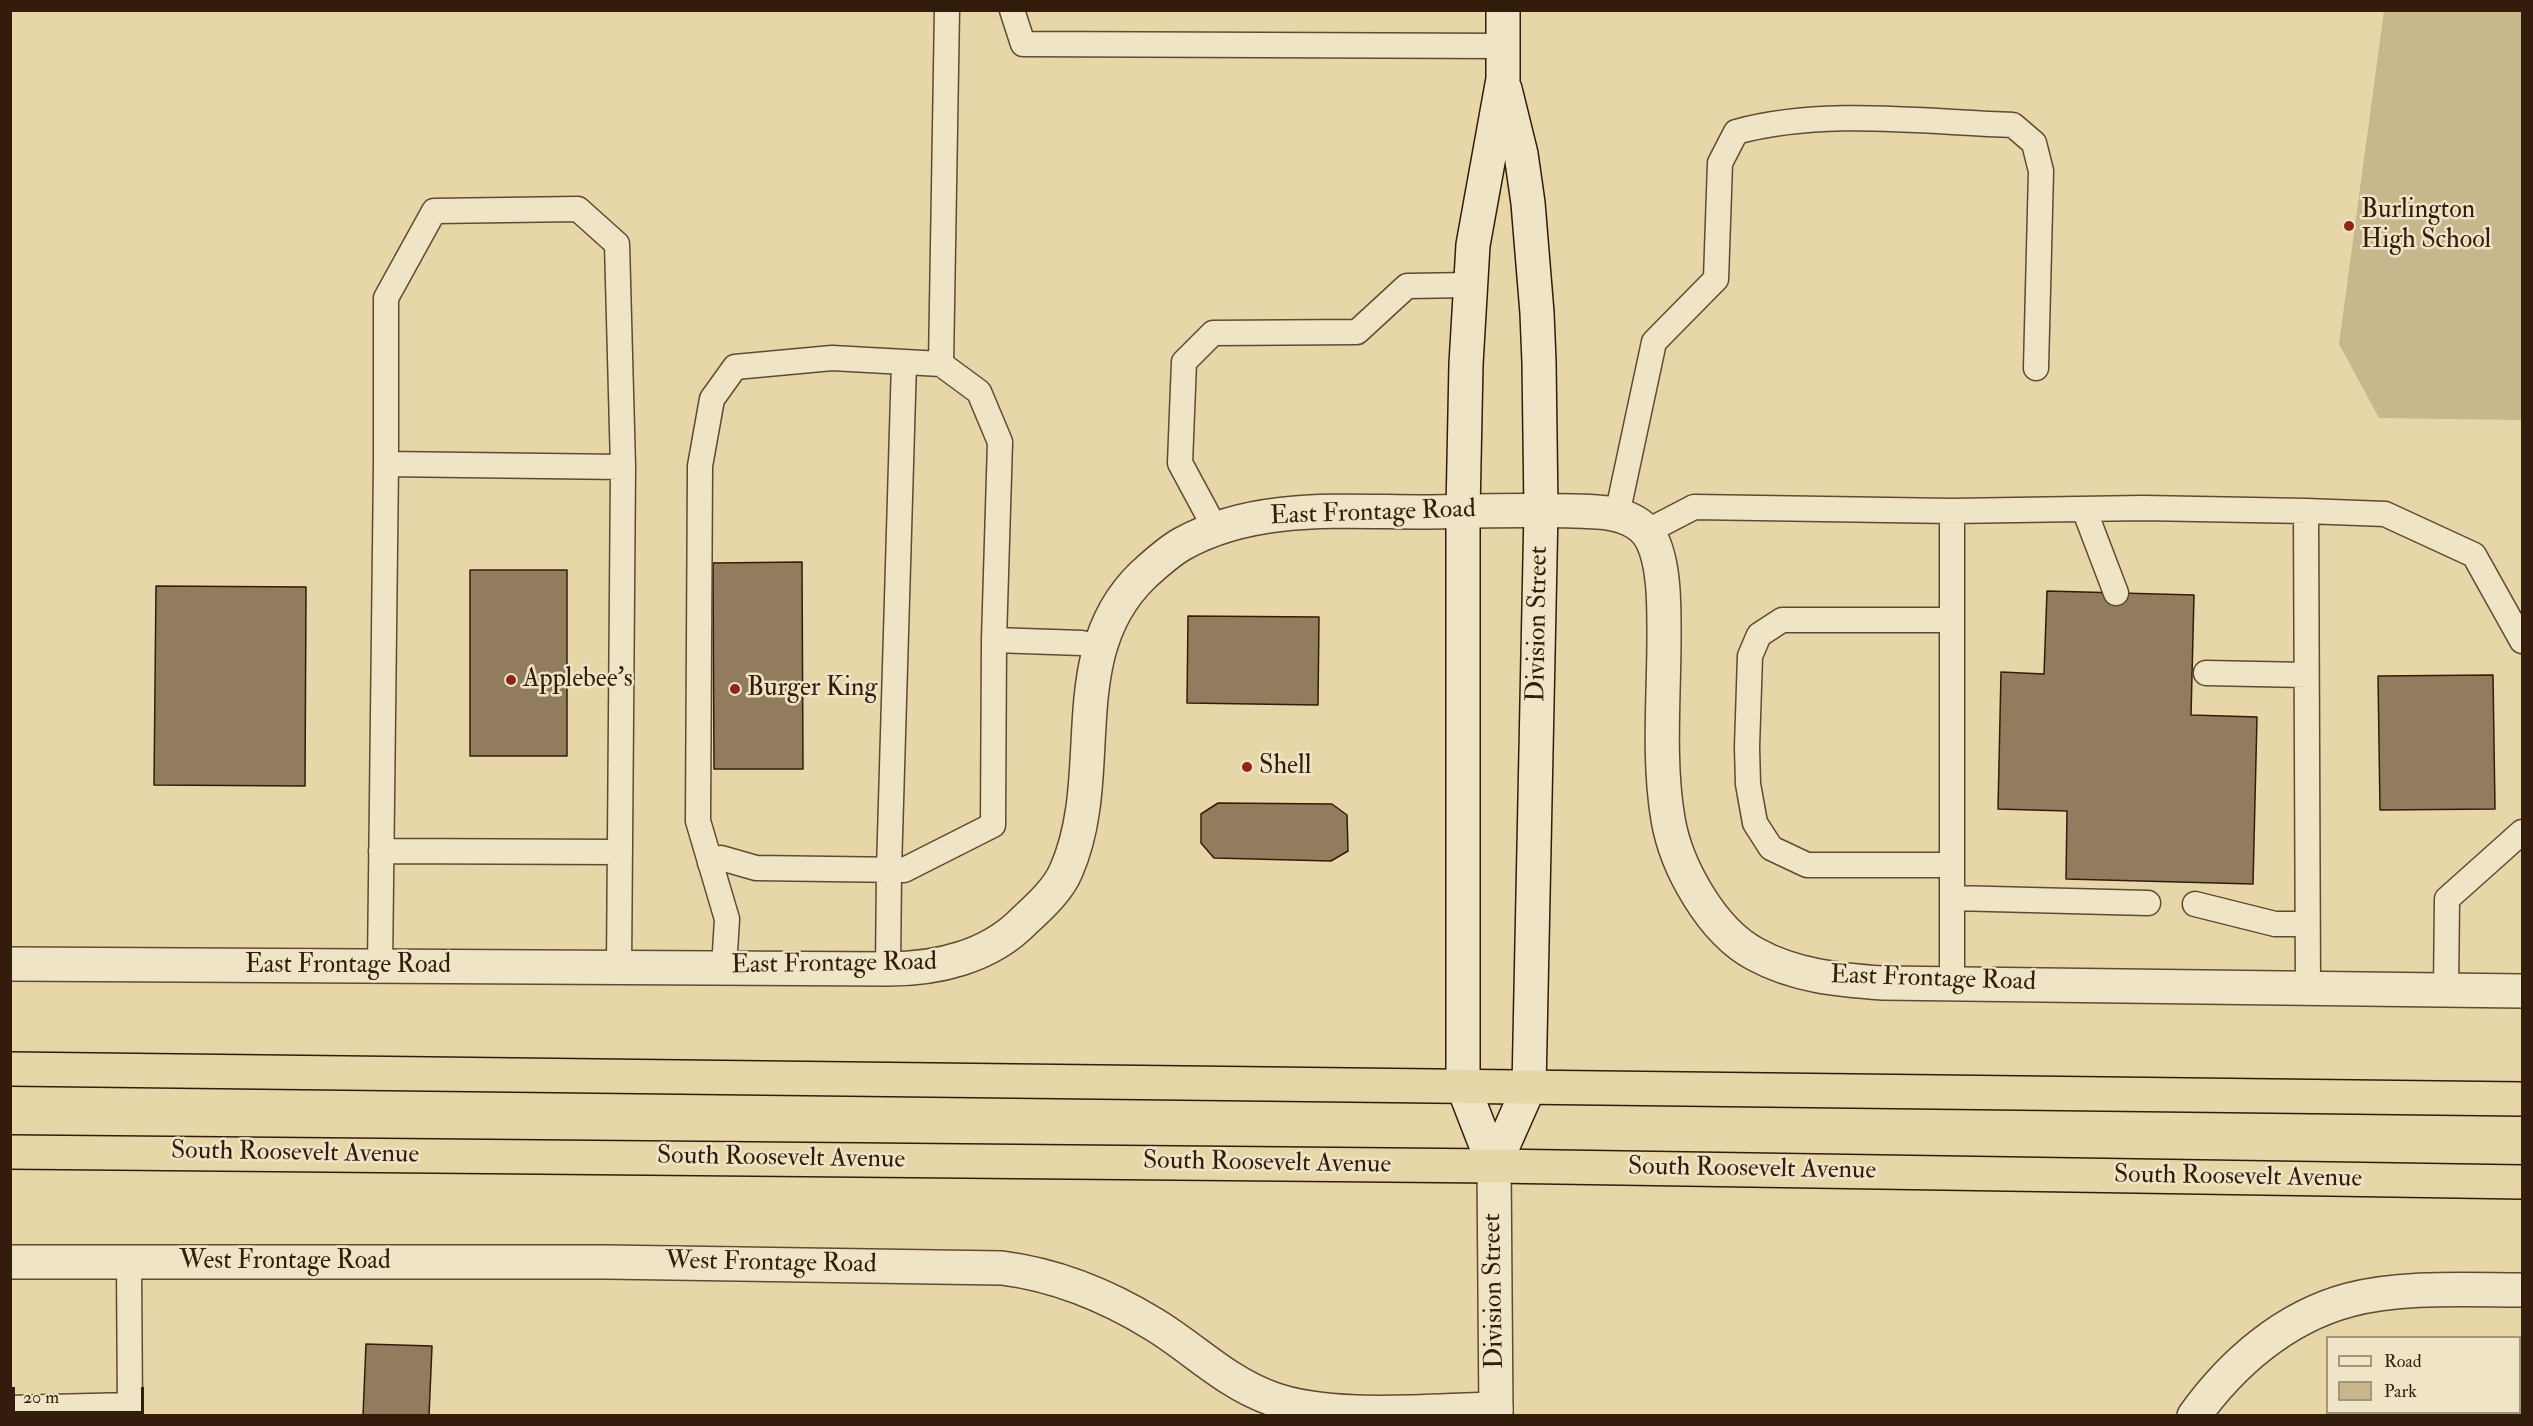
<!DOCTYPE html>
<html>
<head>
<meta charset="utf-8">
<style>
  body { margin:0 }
  #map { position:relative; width:2533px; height:1426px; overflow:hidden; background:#e6d6a8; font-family:"IM FELL Double Pica",serif }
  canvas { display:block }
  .frame { position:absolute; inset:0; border:12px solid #341c0c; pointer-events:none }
  .legend { position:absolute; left:2326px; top:1336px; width:195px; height:78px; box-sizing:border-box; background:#efe4c6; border:2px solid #a4947c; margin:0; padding:8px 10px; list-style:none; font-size:18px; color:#341c0c }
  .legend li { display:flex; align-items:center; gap:12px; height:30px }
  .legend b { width:30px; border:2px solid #a4947c }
  .scale { position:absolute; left:12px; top:1387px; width:132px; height:27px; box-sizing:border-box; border:3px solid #341c0c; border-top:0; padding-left:8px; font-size:18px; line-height:21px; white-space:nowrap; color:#341c0c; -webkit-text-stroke:4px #efe4c6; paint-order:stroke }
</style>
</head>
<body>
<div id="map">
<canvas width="2533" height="1426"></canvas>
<div class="frame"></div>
<ul class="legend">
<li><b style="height:8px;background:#efe4c6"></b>Road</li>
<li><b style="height:16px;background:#c8b68d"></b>Park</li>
</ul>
<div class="scale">20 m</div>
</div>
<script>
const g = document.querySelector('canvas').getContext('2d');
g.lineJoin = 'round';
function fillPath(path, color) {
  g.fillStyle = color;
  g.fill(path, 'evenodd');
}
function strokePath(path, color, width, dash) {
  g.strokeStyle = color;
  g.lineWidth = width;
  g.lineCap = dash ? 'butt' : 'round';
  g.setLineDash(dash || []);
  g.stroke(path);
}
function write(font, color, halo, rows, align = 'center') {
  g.font = font + ' "IM FELL Double Pica",serif';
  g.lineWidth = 5;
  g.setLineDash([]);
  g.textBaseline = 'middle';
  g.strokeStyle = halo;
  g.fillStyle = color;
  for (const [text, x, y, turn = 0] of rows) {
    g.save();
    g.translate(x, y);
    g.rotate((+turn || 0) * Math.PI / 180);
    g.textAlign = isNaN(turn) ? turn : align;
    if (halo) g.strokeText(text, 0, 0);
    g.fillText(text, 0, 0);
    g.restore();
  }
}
const green = new Path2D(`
  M2384,11H2522V420L2379,418L2339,344Z`);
const building = new Path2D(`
  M802,562L803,769H714L713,563Z
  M470,570H567V756H470Z
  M156,586L306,587L305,786L154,785Z
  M2047,591L2194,595L2191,715L2257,717L2253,884L2066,879L2067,811L1998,809L2001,672L2044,674Z
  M1188,616L1319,617L1318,705L1187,703Z
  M2493,675L2495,809L2380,810L2378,676Z
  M1218,803L1332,804L1347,815L1348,851L1331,861L1214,858L1201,843V814Z
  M366,1344L432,1346L429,1416H363Z`);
const service = new Path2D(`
  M1012,10L1023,44L1503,46
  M941,364L947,10
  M386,464V298L434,211L578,209L617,244L623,467
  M2084,509L2116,593
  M1952,511V984
  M2306,511L2385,514L2474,555L2522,641
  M1617,515L1654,342L1716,279L1720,163L1736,132C1824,108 1923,122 2013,125L2034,143L2041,171L2036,368
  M1215,528L1180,463L1184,362L1213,333L1357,332L1407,286L1471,285
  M1646,532L1694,507L1952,511L2143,508L2306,511L2308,988
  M1952,620H1782L1759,635L1750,656L1747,747L1748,784L1755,823L1771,848L1807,865H1952
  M2206,673L2306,675
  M381,851L620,852
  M710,863L721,858L756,868L904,870L993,825L994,640
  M1952,898L2148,903
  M2195,904L2275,924H2307
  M380,966L386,464L623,467L619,967
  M724,968L727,919L698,821L700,466L712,399L735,367L832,358L941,364L979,392L1000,442L994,640L1082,643L1099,648
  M888,969L889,870L904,362
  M2446,990L2447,899L2522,832
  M129,1262L130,1416
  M10,1408L130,1405`);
const minor = new Path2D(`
  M10,964L888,969C937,969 989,957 1024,921C1039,907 1058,890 1066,871C1109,774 1060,655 1143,575C1155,564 1168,552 1182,544C1255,503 1343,512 1424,512C1481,511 1539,509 1597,512C1618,513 1642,520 1652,540C1665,566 1664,610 1664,638C1664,698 1658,760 1668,819C1676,867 1712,931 1755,954C1795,976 1838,980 1883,983L2522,991
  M10,1262H606L1002,1268C1057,1275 1108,1296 1155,1325C1194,1349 1226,1382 1270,1398C1331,1421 1431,1410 1496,1409
  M2194,1416C2232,1363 2285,1317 2349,1300C2402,1286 2468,1290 2522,1290`);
const tertiary = new Path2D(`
  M1494,1166L1496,1416`);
const secondary = new Path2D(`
  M1494,1166L1463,1086V511L1466,364L1473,245L1503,79V10
  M1494,1166L1529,1087L1541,510L1539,362L1537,313L1528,203L1521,154L1505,89`);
const trunk = new Path2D(`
  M10,1069L2522,1099
  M10,1152L1494,1166L2522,1182`);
const markers = [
  [2349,226,6,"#8f2418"],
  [511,680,6,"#8f2418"],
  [735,689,6,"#8f2418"],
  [1247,767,6,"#8f2418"]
];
const poiNames = [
  ["Burlington",2361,211],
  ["High School",2361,241],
  ["Applebee's",523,680],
  ["Burger King",747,689],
  ["Shell",1259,767]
];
const streetNames = [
  ["East Frontage Road",1373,514,-2],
  ["Division Street",1539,624,-89],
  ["East Frontage Road",834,965,-1],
  ["East Frontage Road",348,966],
  ["East Frontage Road",1933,980,2],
  ["South Roosevelt Avenue",295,1154,1],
  ["South Roosevelt Avenue",781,1159,1],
  ["South Roosevelt Avenue",1267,1164,1],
  ["South Roosevelt Avenue",1752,1170,1],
  ["South Roosevelt Avenue",2238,1178,1],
  ["West Frontage Road",285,1262],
  ["West Frontage Road",771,1264,1],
  ["Division Street",1495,1291,-91]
];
fillPath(green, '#c8b68d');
fillPath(building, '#917d5d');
strokePath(building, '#341c0c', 1.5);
strokePath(service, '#604a33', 27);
strokePath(minor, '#604a33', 36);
strokePath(tertiary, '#604a33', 36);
strokePath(secondary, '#341c0c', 36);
strokePath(trunk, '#341c0c', 36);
strokePath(service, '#efe4c6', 24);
strokePath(minor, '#efe4c6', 33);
strokePath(tertiary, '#efe4c6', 33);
strokePath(secondary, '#efe4c6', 33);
strokePath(trunk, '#e6d6a8', 33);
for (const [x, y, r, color] of markers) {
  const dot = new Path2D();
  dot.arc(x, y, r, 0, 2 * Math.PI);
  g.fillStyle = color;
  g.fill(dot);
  strokePath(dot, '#efe4c6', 2);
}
write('26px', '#341c0c', '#efe4c6', poiNames, 'left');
write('26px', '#341c0c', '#efe4c6', streetNames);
</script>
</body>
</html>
